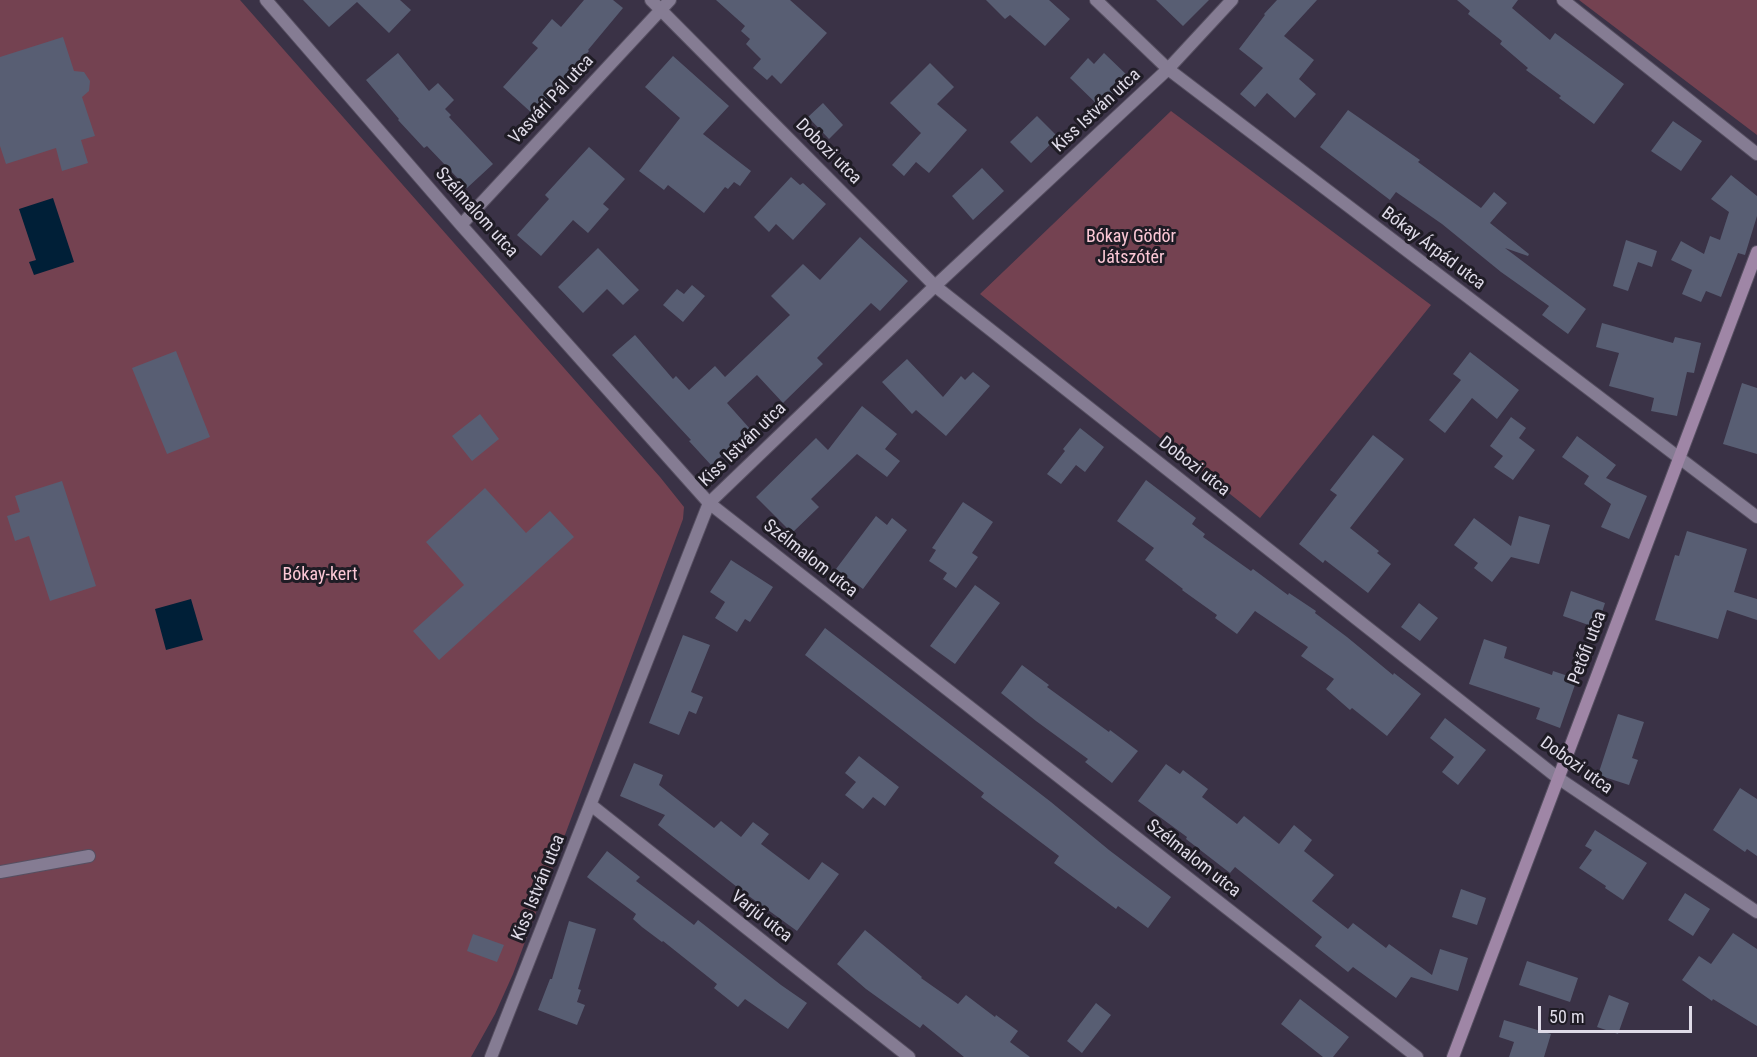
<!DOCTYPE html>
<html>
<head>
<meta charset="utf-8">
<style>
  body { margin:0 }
  #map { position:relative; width:1757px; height:1057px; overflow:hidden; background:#3a3246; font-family:"Roboto Condensed",sans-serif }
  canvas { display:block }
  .scale { position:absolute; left:1538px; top:1006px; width:154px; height:27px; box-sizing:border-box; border:3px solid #dfdbe8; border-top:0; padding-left:8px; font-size:18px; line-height:21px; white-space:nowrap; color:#dfdbe8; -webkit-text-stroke:4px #1f1c25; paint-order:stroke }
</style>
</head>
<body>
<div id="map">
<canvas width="1757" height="1057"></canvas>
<div class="scale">50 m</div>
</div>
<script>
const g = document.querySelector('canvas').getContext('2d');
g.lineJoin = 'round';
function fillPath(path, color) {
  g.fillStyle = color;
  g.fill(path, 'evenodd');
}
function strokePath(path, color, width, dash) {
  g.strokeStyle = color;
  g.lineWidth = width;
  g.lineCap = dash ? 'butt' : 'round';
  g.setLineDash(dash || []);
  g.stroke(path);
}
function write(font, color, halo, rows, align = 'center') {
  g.font = font + ' "Roboto Condensed",sans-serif';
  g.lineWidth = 6;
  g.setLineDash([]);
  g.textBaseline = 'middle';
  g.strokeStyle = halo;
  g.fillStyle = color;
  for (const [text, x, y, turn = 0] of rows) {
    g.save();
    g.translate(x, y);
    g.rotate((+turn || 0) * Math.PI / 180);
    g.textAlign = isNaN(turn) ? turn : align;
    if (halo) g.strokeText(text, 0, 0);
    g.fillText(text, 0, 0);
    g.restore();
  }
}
const green = new Path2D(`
  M0,0H240L660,477L684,507L683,519L513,974L495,1014L471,1057H0Z
  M1579,0H1757V135Z
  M1171,111L1431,305L1260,518L980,294Z`);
const water = new Path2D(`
  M53,198L74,262L34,275L29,262L36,260L19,209Z
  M191,599L203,640L166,650L155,609Z`);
const building = new Path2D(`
  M303,0H400L411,10L389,33L357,2L329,27Z
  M584,0H613L623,8L588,50L589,51L534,115L503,87L538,48L532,43L552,19L561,27Z
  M716,0H790L827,33L781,84L772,75L767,80L753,68L761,59L746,44L750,39L741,31L745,26Z
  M986,0H1049L1070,19L1045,46L1010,15L1005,19Z
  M1156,0H1209L1183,26Z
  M1277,0H1317L1284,36L1314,60L1299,79L1316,94L1295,118L1267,93L1255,107L1240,94L1263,68L1239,49L1265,15L1264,14Z
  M1457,0H1518L1512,8L1550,40L1555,33L1624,84L1594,124L1559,98L1561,96L1526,70L1528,68L1500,44L1502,41L1468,14L1470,11Z
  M63,37L74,71L84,72L90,81L89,91L82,97L95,136L81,140L88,163L62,171L56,148L6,164L0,146V57Z
  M398,53L429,91L438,83L454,100L445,109L451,115L449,117L493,164L467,188L427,146L424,148L398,120L399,119L366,80Z
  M1104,53L1129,77L1100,107L1070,78L1088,58L1094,64Z
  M673,56L729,106L703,134L751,171L740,186L734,182L728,189L725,187L704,213L668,185L664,190L639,171L680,118L645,87Z
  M930,63L954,87L937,104L967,130L929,173L916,162L904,176L892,165L921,133L890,103Z
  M823,103L843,125L829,139L808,117Z
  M1348,110L1420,160L1418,162L1481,208L1494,192L1507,203L1490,223L1529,254L1528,256L1505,248L1586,309L1568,334L1542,315L1549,306L1501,272L1442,224L1396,192L1390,200L1320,147Z
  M1037,116L1058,137L1031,163L1010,142Z
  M1673,121L1702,141L1681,171L1651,151Z
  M589,147L625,179L603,204L609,209L588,233L573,220L541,256L517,235L549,199L545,195Z
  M982,168L1004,191L973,220L952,196Z
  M1731,175L1757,196V216L1745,255L1738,253L1721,297L1706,291L1701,302L1682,294L1692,270L1671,260L1681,241L1704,254L1710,236L1720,240L1729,212L1711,199Z
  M791,177L800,185L803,183L826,204L793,240L776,224L769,232L754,217Z
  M860,237L908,281L880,311L871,303L817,358L823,364L783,403L757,375L727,403L751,430L711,465L689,441L691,440L612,355L635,335L673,379L676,376L689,390L715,366L725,377L790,315L771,296L803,264L820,280Z
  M1626,240L1657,251L1652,267L1638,262L1628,291L1613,286Z
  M598,248L639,290L623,305L607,289L583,313L558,287Z
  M692,285L705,296L683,322L663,305L677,289L684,294Z
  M1602,323L1673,343L1675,337L1701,343L1694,373L1687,372L1677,416L1651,411L1654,398L1609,386L1619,353L1596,347Z
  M176,351L210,437L167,454L132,368Z
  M1470,352L1519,390L1497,419L1472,398L1445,433L1429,420L1461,380L1453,374Z
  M907,359L943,397L961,376L965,380L973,372L990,386L946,436L916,410L912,414L882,382Z
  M1742,383L1757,388V454L1723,444Z
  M862,406L897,434L885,449L900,461L887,477L857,454L811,499L819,507L792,533L756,497L816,438L828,450Z
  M480,414L499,439L472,461L452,436Z
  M1511,417L1526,428L1519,438L1535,450L1513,480L1494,467L1503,456L1490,446Z
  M1080,428L1104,447L1085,472L1076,465L1061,484L1047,474L1065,451L1063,449Z
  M1373,435L1404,459L1350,528L1379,551L1377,553L1391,564L1368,593L1325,560L1323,563L1299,544L1337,495L1330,490Z
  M1577,436L1616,465L1606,478L1647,496L1629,539L1601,527L1611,504L1584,484L1589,476L1562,457Z
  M1146,480L1196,518L1192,524L1205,534L1203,537L1251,571L1253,569L1288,595L1289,593L1316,611L1315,613L1347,637L1393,675L1394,673L1421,694L1387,736L1352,708L1350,710L1326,689L1334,679L1301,656L1308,647L1255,611L1237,634L1215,618L1217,615L1182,590L1183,589L1145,560L1154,548L1117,521Z
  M62,481L96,586L50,601L29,536L15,541L7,516L20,512L15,496Z
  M485,488L526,533L550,511L574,537L439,660L413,631L464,585L426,542Z
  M963,502L993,522L972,553L978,557L956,588L943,579L947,573L929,561L936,550L932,548Z
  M876,516L887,525L892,518L907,530L863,589L836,569Z
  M1519,516L1550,525L1539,564L1511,557L1492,582L1474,568L1478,563L1454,545L1474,518L1511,546Z
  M1687,531L1747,549L1734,592L1757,599V620L1727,610L1718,639L1655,620L1675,555L1679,556Z
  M731,560L773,587L750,622L745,619L737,632L715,618L725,602L710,592Z
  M975,585L1000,603L955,664L930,646Z
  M1571,591L1605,603L1597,628L1563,616Z
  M1419,603L1438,618L1420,641L1401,627Z
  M825,628L1051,802L1109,850L1171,897L1148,928L1118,906L1116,909L1054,863L1059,856L981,797L984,793L805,655Z
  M683,635L710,645L691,692L703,697L696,714L689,711L679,735L649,723Z
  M1484,639L1507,647L1504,658L1552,675L1553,671L1577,679L1560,728L1536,719L1540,708L1469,684Z
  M1022,665L1049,685L1047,687L1109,732L1110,730L1138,751L1112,783L1085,762L1088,759L1036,721L1001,693Z
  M1618,714L1644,722L1632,758L1638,760L1629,785L1598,775Z
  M1445,718L1486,750L1458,785L1442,772L1454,757L1430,738Z
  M859,756L899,787L885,806L873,797L863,809L845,795L856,782L845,773Z
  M634,763L663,775L659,785L714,828L721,821L741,837L753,822L769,834L761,844L809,880L822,862L839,874L797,931L746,894L658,825L665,815L620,796Z
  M1166,764L1180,774L1183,770L1208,789L1202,797L1237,824L1244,816L1279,844L1294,825L1312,840L1304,851L1334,875L1312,901L1348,929L1353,923L1386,948L1389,944L1432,975L1440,949L1468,958L1458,991L1411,977L1396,998L1353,967L1348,972L1315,946L1322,937L1235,867L1230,873L1186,839L1187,837L1138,801Z
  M1740,788L1757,799V856L1747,849L1745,852L1713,830Z
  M1595,830L1647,863L1623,900L1605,888L1606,886L1579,868L1592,850L1585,846Z
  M607,851L640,877L636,881L694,925L698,920L781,985L807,1003L788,1029L745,999L738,1007L714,988L717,984L663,941L662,942L642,927L633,919L636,914L587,877Z
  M1461,889L1486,898L1477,925L1452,917Z
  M1685,893L1710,909L1693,936L1668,920Z
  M569,921L596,929L578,989L581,990L577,1002L585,1005L577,1025L538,1010L550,979H552Z
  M865,930L922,977L921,978L958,1004L966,995L995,1017L996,1015L1018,1031L1010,1042L1030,1057H964L923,1024L920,1028L866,989L837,964Z
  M1733,933L1757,949V1026L1713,999L1712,1001L1682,980L1699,956L1711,964Z
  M473,934L504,945L497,962L467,951Z
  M1527,961L1578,978L1570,1002L1519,985Z
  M1609,995L1629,1003L1618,1034L1597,1027Z
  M1300,999L1349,1037L1333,1057H1323L1281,1024Z
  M1096,1003L1111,1015L1082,1053L1067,1041Z
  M1504,1020L1551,1034L1544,1057H1509L1514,1042L1499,1037Z`);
const minor = new Path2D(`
  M266,0L461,225L709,503L1417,1057
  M651,0L935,286L1558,778L1757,912
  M1096,0L1168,69L1757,517
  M1563,0L1757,154
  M461,225L670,0
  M591,805L909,1057
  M0,872L89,856
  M491,1057L709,503L935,286L1168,69L1232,0`);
const secondary = new Path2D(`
  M1453,1057L1757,252`);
const streetNames = [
  ["Vasvári Pál utca",552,100,-47],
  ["Kiss István utca",1097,111,-43],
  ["Dobozi utca",828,152,45],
  ["Szélmalom utca",476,213,48],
  ["Bókay Árpád utca",1433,249,37],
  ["Kiss István utca",743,445,-44],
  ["Dobozi utca",1194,467,38],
  ["Szélmalom utca",810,559,38],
  ["Petőfi utca",1588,648,-69],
  ["Dobozi utca",1576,766,36],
  ["Szélmalom utca",1193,859,38],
  ["Kiss István utca",539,888,-68],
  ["Varjú utca",761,917,38]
];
const parkNames = [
  ["Bókay Gödör",1131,237],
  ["Játszótér",1131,258],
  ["Bókay-kert",320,575]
];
fillPath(green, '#744251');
fillPath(water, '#001f37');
fillPath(building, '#585e73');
strokePath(minor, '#564f61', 14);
strokePath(secondary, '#564f61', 14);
strokePath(minor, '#857c93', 12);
strokePath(secondary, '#9f86a6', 12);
write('18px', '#dfdbe8', '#1f1c25', streetNames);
write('18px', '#fcc8d6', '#1f1c25', parkNames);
</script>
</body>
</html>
